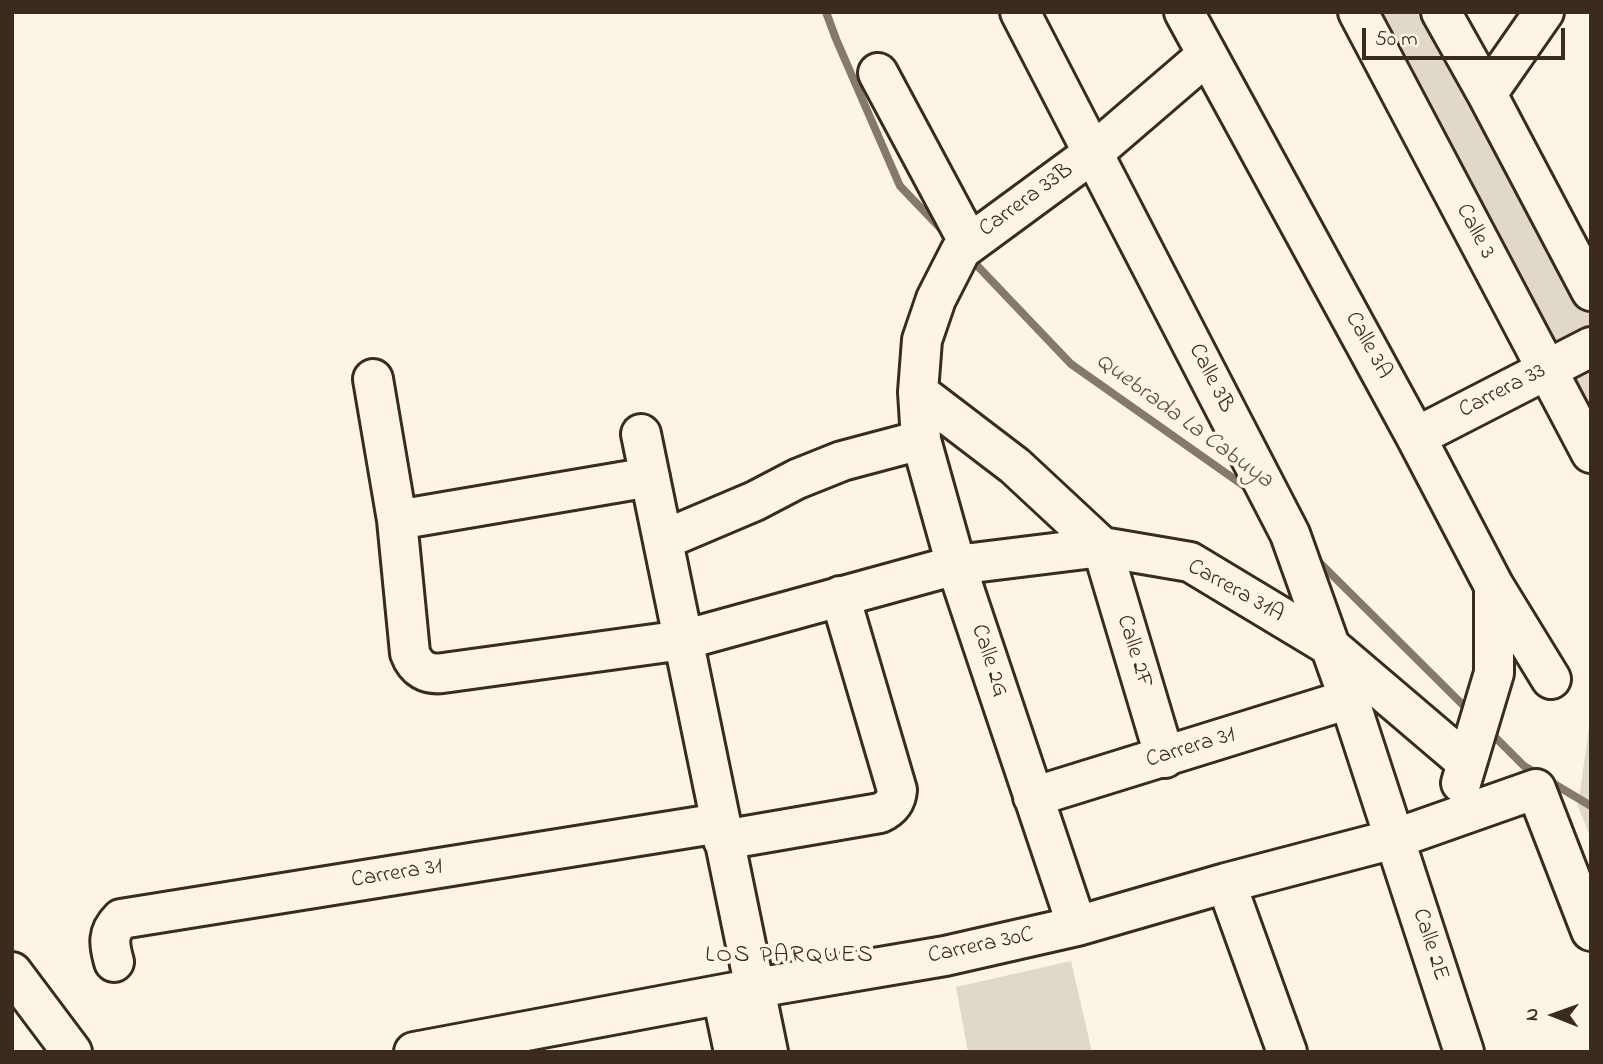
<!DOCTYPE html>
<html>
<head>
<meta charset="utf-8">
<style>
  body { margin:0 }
  #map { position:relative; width:1603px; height:1064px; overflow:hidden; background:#fcf5e5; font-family:"Indie Flower",sans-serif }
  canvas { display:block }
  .frame { position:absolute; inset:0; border:14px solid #3b2a1e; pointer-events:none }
  .north { position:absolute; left:1519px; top:980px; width:70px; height:70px; -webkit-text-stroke:5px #fcf5e5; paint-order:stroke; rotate:271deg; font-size:19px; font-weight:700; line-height:28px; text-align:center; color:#3b2a1e }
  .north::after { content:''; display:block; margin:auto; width:24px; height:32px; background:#3b2a1e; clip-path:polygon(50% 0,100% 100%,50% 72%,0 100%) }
  .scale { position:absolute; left:1362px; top:28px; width:203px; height:32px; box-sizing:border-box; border:4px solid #3b2a1e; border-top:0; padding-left:9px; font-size:21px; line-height:24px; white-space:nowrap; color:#3b2a1e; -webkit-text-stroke:5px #fcf5e5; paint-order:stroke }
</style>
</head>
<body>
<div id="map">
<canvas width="1603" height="1064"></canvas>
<div class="frame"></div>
<div class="north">N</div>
<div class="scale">50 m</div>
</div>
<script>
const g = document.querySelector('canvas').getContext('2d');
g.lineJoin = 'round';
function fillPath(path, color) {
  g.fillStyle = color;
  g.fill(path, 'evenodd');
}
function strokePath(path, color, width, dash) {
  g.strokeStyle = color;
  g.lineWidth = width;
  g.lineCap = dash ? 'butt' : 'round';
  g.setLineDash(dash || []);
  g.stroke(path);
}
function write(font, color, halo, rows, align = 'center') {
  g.font = font + ' "Indie Flower",sans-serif';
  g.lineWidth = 7;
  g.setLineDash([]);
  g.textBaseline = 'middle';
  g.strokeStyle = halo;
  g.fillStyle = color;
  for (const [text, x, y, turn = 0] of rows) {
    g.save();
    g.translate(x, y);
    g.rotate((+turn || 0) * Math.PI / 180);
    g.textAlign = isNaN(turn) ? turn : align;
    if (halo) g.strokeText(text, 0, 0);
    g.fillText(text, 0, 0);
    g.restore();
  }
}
const green = new Path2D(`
  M1360,12H1439L1591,297V449Z
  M1591,713V839L1578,806Z
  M1071,961L1092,1052H968L956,987Z`);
const stream = new Path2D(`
  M826,12L836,39L900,186L944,232
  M968,256L1071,364L1247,488
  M1315,558L1470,712
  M1489,731L1524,766L1591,806`);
const minor = new Path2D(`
  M1020,12L1290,534L1349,699L1464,1052
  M1184,12L1416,437L1494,586L1551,679
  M1358,12L1591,453
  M1441,12L1487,94L1591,291
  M878,73L969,243
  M1487,94L1544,12
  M373,379L397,520L410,653C416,669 427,675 443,673L683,640L956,565L1102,547L1190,562L1331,647L1466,762
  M918,392L1015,466L1102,547L1165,758
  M641,434L768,1052
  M1416,437L1591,347
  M397,520L650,477
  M663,540L755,501L797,479L842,461L921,440
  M1461,783L1494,673V586
  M1033,797L1349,699
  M723,840L880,813C891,808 896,802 897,790L840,596
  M1226,883L1287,1052
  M1077,926L956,565L921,440L918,392L922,340L936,299L961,250L1093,153L1207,55
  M114,962C109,944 107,933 121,919L720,823
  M12,972L72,1052
  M722,995L734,1052
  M414,1052L756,988L945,956L1077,926L1226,883L1394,839L1536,789L1591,931`);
const streetNames = [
  ["Carrera 33B",1027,201,-36],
  ["Calle 3",1474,232,62],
  ["Calle 3A",1367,346,61],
  ["Calle 3B",1210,379,63],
  ["Carrera 33",1503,392,-27],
  ["Carrera 31A",1235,592,29],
  ["Calle 2F",1133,652,73],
  ["Calle 2G",988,661,72],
  ["Carrera 31",1191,749,-17],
  ["Carrera 31",397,875,-9],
  ["Calle 2E",1429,945,72],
  ["Carrera 30C",981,947,-12]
];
const waterNames = [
  ["Quebrada La Cabuya",1183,422,36]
];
const neighbourhoodNames = [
  ["LOS PARQUES",790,957]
];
fillPath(green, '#e0d8c8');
strokePath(stream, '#85796b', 8);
strokePath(minor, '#3b2a1e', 44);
strokePath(minor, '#fcf5e5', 38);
write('23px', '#3b2a1e', '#fcf5e5', streetNames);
write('italic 24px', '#605144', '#fcf5e5', waterNames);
g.letterSpacing = '2px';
write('24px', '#3b2a1e', '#fcf5e5', neighbourhoodNames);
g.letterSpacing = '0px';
</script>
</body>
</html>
